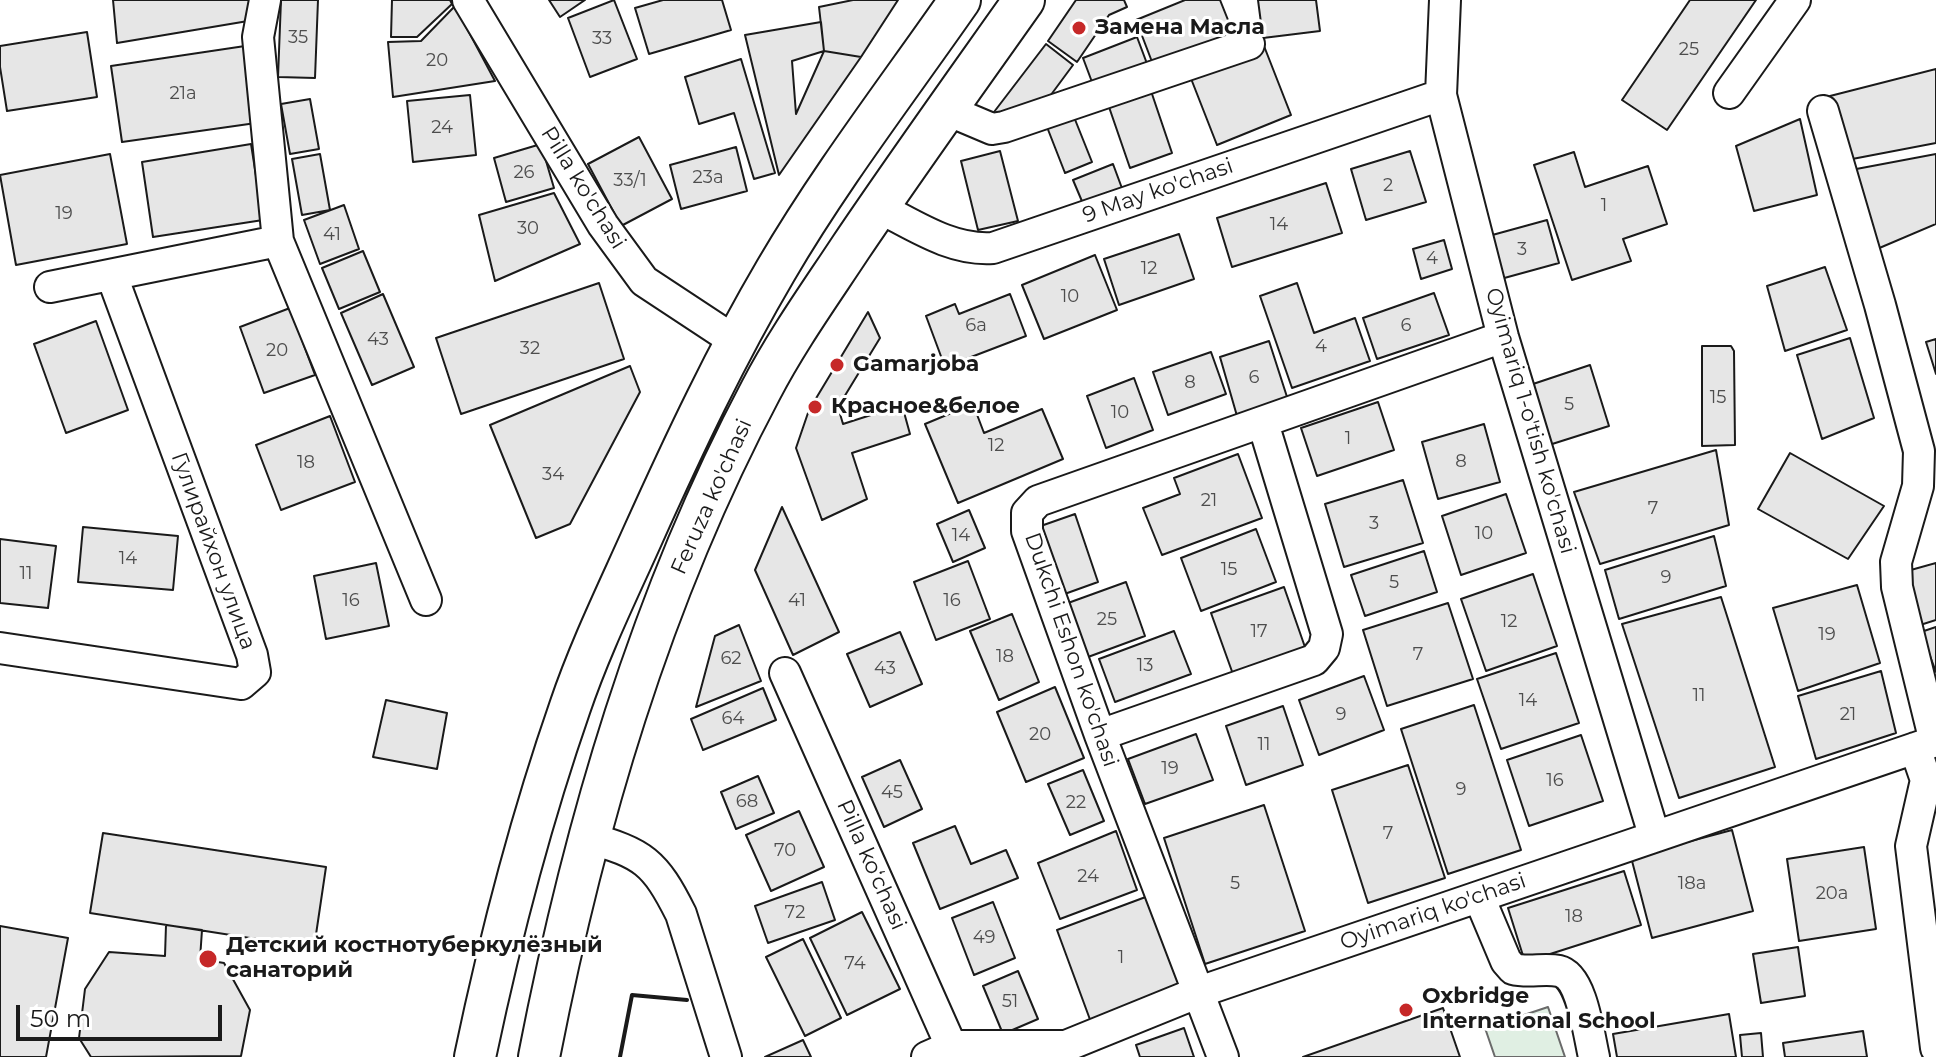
<!DOCTYPE html>
<html>
<head>
<meta charset="utf-8">
<style>
  body { margin:0 }
  #map { position:relative; width:1936px; height:1057px; overflow:hidden; background:#fff; font-family:Montserrat,sans-serif }
  canvas { display:block }
  .scale { position:absolute; left:16px; top:1005px; width:206px; height:36px; box-sizing:border-box; border:4px solid #1a1a1a; border-top:0; padding-left:10px; font-size:24px; line-height:28px; white-space:nowrap; color:#1a1a1a; -webkit-text-stroke:6px #fff; paint-order:stroke }
</style>
</head>
<body>
<div id="map">
<canvas width="1936" height="1057"></canvas>
<div class="scale">50 m</div>
</div>
<script>
const g = document.querySelector('canvas').getContext('2d');
g.lineJoin = 'round';
function fillPath(path, color) {
  g.fillStyle = color;
  g.fill(path, 'evenodd');
}
function strokePath(path, color, width, dash) {
  g.strokeStyle = color;
  g.lineWidth = width;
  g.lineCap = dash ? 'butt' : 'round';
  g.setLineDash(dash || []);
  g.stroke(path);
}
function write(font, color, halo, rows, align = 'center') {
  g.font = font + ' Montserrat,sans-serif';
  g.lineWidth = 6;
  g.setLineDash([]);
  g.textBaseline = 'middle';
  g.strokeStyle = halo;
  g.fillStyle = color;
  for (const [text, x, y, turn = 0] of rows) {
    g.save();
    g.translate(x, y);
    g.rotate((+turn || 0) * Math.PI / 180);
    g.textAlign = isNaN(turn) ? turn : align;
    if (halo) g.strokeText(text, 0, 0);
    g.fillText(text, 0, 0);
    g.restore();
  }
}
const green = new Path2D(`
  M1548,1007L1565,1057H1495L1485,1028Z`);
const building = new Path2D(`
  M113,0H256L254,20L117,43Z
  M281,0H318L315,78L278,77Z
  M392,0H450L452,4L417,37H391Z
  M549,0H585L560,17Z
  M614,0L637,59L590,77L568,18Z
  M663,0H722L731,30L649,54L635,8Z
  M853,0H898L861,57L824,51L819,7Z
  M1076,0H1124L1127,7L1109,15L1077,62L1048,41Z
  M1185,0H1220L1234,35L1154,67L1136,20Z
  M1258,0H1316L1320,31L1263,38Z
  M1690,0H1756L1667,130L1622,100Z
  M455,6L495,81L393,97L388,42L421,41Z
  M821,22L824,51L861,57L779,175L745,35ZM824,51L796,114L792,61Z
  M87,32L97,97L7,111L0,67V46Z
  M1137,37L1149,69L1095,90L1083,58Z
  M1046,44L1073,65L1039,111L1005,120L994,112Z
  M245,46L256,123L122,142L111,66Z
  M1264,46L1291,115L1217,145L1190,76Z
  M741,59L775,173L754,179L734,113L699,124L685,77Z
  M1936,69V143L1847,160L1830,96Z
  M1151,91L1172,153L1130,168L1109,107Z
  M470,95L476,155L413,162L407,101Z
  M310,99L319,149L290,154L281,104Z
  M1074,117L1092,162L1065,173L1047,127Z
  M1800,119L1817,195L1754,211L1736,146Z
  M639,137L672,199L621,226L588,164Z
  M251,144L263,220L153,237L142,162Z
  M541,144L554,188L506,202L494,158Z
  M736,147L747,191L681,209L670,165Z
  M1000,151L1018,221L978,230L961,161Z
  M1410,151L1426,202L1366,220L1351,169Z
  M1574,152L1585,187L1648,166L1667,224L1623,239L1631,261L1572,280L1534,165Z
  M110,154L127,244L16,265L0,175Z
  M320,154L330,210L302,215L292,159Z
  M1936,154V224L1870,252L1851,170Z
  M1113,164L1123,191L1084,206L1073,180Z
  M1326,183L1342,233L1232,267L1217,218Z
  M554,193L580,244L495,281L479,215Z
  M344,205L359,249L320,264L304,220Z
  M1547,220L1559,263L1497,280L1485,237Z
  M1179,234L1194,279L1119,305L1104,259Z
  M1444,240L1452,269L1421,279L1413,249Z
  M363,251L380,292L339,309L322,268Z
  M1095,255L1117,310L1044,339L1022,285Z
  M1825,267L1847,330L1785,351L1767,286Z
  M599,283L624,359L461,414L436,338Z
  M1297,283L1314,333L1355,318L1370,361L1292,388L1260,296Z
  M1434,293L1449,335L1377,359L1363,318Z
  M383,294L414,367L372,385L341,313Z
  M1010,294L1026,336L945,367L926,316L955,304L959,314Z
  M290,308L315,375L264,393L240,327Z
  M868,312L880,338L838,407L843,424L902,405L910,434L852,453L867,499L822,520L796,448L809,410Z
  M96,321L128,410L66,433L34,344Z
  M1850,338L1874,418L1822,439L1797,355Z
  M1936,339V374L1926,342Z
  M1269,341L1288,400L1237,416L1220,357Z
  M1702,346H1731L1734,351L1735,445L1702,446Z
  M1211,352L1226,394L1168,415L1153,372Z
  M1590,365L1609,426L1549,445L1530,385Z
  M630,366L640,392L570,524L536,538L490,425Z
  M1134,378L1153,430L1106,448L1087,396Z
  M1378,402L1394,450L1317,476L1301,428Z
  M973,404L984,433L1042,409L1063,459L958,503L925,424Z
  M330,416L355,482L281,510L256,445Z
  M1484,424L1500,482L1438,499L1422,442Z
  M1716,450L1729,525L1600,564L1574,492Z
  M1790,453L1884,506L1848,559L1758,509Z
  M1238,454L1262,518L1162,555L1143,508L1180,494L1174,478Z
  M1403,480L1423,543L1344,567L1325,504Z
  M1506,494L1526,553L1461,575L1442,516Z
  M782,507L839,632L793,655L755,570Z
  M969,510L985,548L953,562L937,524Z
  M1075,514L1098,582L1059,596L1035,528Z
  M83,527L178,536L173,590L78,582Z
  M1256,529L1276,582L1201,611L1181,558Z
  M1714,536L1726,586L1619,619L1605,570Z
  M0,539L56,546L48,608L0,603Z
  M1424,551L1437,592L1365,616L1351,575Z
  M968,561L990,619L936,640L914,582Z
  M376,563L389,626L326,639L314,576Z
  M1936,563V620L1917,626L1900,573Z
  M1533,574L1557,646L1486,671L1461,599Z
  M1126,582L1145,636L1088,657L1068,603Z
  M1857,585L1880,663L1798,691L1773,608Z
  M1284,587L1306,650L1234,677L1211,613Z
  M1721,597L1775,767L1679,798L1622,624Z
  M1448,603L1473,679L1387,706L1363,630Z
  M1012,614L1039,682L999,700L970,631Z
  M739,625L761,681L696,707L715,636Z
  M1936,627V672L1921,632Z
  M1174,631L1191,674L1115,702L1099,659Z
  M900,632L922,684L870,707L847,654Z
  M1556,653L1579,723L1501,749L1477,679Z
  M1881,671L1896,733L1816,759L1798,696Z
  M1364,676L1384,730L1319,755L1299,700Z
  M1055,687L1084,758L1026,782L997,712Z
  M763,688L776,720L703,750L691,719Z
  M386,700L447,713L437,769L373,757Z
  M1474,705L1521,850L1448,874L1401,729Z
  M1283,706L1303,765L1246,785L1226,726Z
  M1196,734L1213,780L1145,804L1128,759Z
  M1581,735L1603,801L1529,826L1507,760Z
  M900,760L922,809L884,827L862,777Z
  M1408,765L1445,878L1368,903L1332,790Z
  M1083,770L1104,821L1070,835L1048,784Z
  M758,776L774,813L736,829L721,792Z
  M1264,805L1305,931L1205,964L1164,838Z
  M799,811L824,867L771,891L746,835Z
  M955,826L971,864L1006,850L1018,878L940,909L913,843Z
  M1732,830L1753,911L1652,938L1631,857Z
  M1116,831L1137,890L1060,919L1038,863Z
  M103,833L326,867L314,948L90,913Z
  M1864,847L1876,929L1799,941L1787,859Z
  M1624,871L1641,925L1525,962L1508,908Z
  M822,882L835,920L768,943L755,906Z
  M1151,895L1186,986L1092,1025L1057,930Z
  M993,902L1015,958L974,975L952,918Z
  M862,912L900,989L847,1015L810,938Z
  M166,925L202,930L200,959L224,963L250,1010L241,1056L91,1057L79,1038L85,989L109,952L165,956Z
  M0,926L68,938L46,1057H0Z
  M803,939L841,1018L805,1036L766,957Z
  M1798,947L1805,996L1761,1003L1753,954Z
  M1018,971L1038,1019L1003,1034L983,986Z
  M1443,1008L1460,1057H1303Z
  M1729,1014L1736,1057H1617L1613,1034Z
  M1184,1028L1194,1057H1140L1136,1045Z
  M1863,1031L1867,1057H1785L1783,1043Z
  M1761,1033L1763,1057H1742L1740,1035Z
  M803,1040L811,1057H765Z`);
const minor = new Path2D(`
  M265,0L258,37L278,241L426,600
  M468,0L603,225L644,281L735,341
  M1445,0L1441,95L1503,337L1654,835
  M1729,93L1795,0
  M947,110L992,129L1004,127L1249,44
  M1823,111L1880,305L1919,451L1918,486L1896,562L1897,587L1935,742
  M878,207C914,225 951,251 993,248L1441,95
  M50,287L278,241
  M0,648L241,684L255,672L252,655L112,276
  M785,673L956,1057
  M1100,735L1314,660L1324,648L1327,634L1263,423
  M1915,748L1926,780L1911,846L1936,1048
  M588,838C643,853 655,862 681,914L726,1057
  M1479,897L1506,961L1513,969C1528,973 1544,968 1559,971C1582,976 1589,1036 1594,1057
  M927,1057L952,1046H1066L1199,992L1936,741
  M1223,1057L1100,735L1027,531V513L1038,501L1503,337`);
const major = new Path2D(`
  M475,1057C500,938 530,822 570,707C590,648 618,591 643,535C684,444 726,355 776,270C831,176 898,89 960,0
  M539,1057C584,826 650,599 761,390C787,340 820,294 851,247C907,164 966,82 1024,0`);
const wall = new Path2D(`
  M620,1057L632,995L687,1000`);
const markers = [
  [1079,28,8,"#c62828"],
  [837,365,8,"#c62828"],
  [815,407,8,"#c62828"],
  [208,959,10,"#c62828"],
  [1406,1010,8,"#c62828"]
];
const numberNames = [
  ["35",298,38],
  ["33",602,39],
  ["25",1689,50],
  ["20",437,61],
  ["21а",183,94],
  ["24",442,128],
  ["26",524,173],
  ["23a",708,178],
  ["33/1",630,181],
  ["2",1388,186],
  ["1",1604,206],
  ["19",64,214],
  ["14",1279,225],
  ["30",528,229],
  ["41",332,235],
  ["3",1522,250],
  ["4",1432,259],
  ["12",1149,269],
  ["10",1070,297],
  ["6a",976,326],
  ["6",1406,326],
  ["43",378,340],
  ["4",1321,347],
  ["32",530,349],
  ["20",277,351],
  ["6",1254,378],
  ["8",1190,383],
  ["15",1718,398],
  ["5",1569,405],
  ["10",1120,413],
  ["1",1348,439],
  ["12",996,446],
  ["8",1461,462],
  ["18",306,463],
  ["34",553,475],
  ["21",1209,501],
  ["7",1653,509],
  ["3",1374,524],
  ["10",1484,534],
  ["14",961,536],
  ["14",128,559],
  ["15",1229,570],
  ["11",26,574],
  ["9",1666,578],
  ["5",1394,583],
  ["16",351,601],
  ["41",797,601],
  ["16",952,601],
  ["25",1107,620],
  ["12",1509,622],
  ["17",1259,632],
  ["19",1827,635],
  ["7",1418,655],
  ["18",1005,657],
  ["62",731,659],
  ["13",1145,666],
  ["43",885,669],
  ["11",1699,696],
  ["14",1528,701],
  ["9",1341,715],
  ["21",1848,715],
  ["64",733,719],
  ["20",1040,735],
  ["11",1264,745],
  ["19",1170,769],
  ["16",1555,781],
  ["9",1461,790],
  ["45",892,793],
  ["68",747,802],
  ["22",1076,803],
  ["7",1388,834],
  ["70",785,851],
  ["24",1088,877],
  ["5",1235,884],
  ["18a",1692,884],
  ["20a",1832,894],
  ["72",795,913],
  ["18",1574,917],
  ["49",984,938],
  ["1",1121,958],
  ["74",855,964],
  ["51",1010,1002]
];
const poiNames = [
  ["Замена Масла",1095,28],
  ["Gamarjoba",853,365],
  ["Красное&белое",831,407],
  ["Детский костнотуберкулёзный",226,946],
  ["санаторий",226,971],
  ["Oxbridge",1422,997],
  ["International School",1422,1022]
];
const streetNames = [
  ["Pilla ko'chasi",583,188,58],
  ["9 May ko'chasi",1158,191,-19],
  ["Oyimariq 1-o'tish ko'chasi",1530,421,74],
  ["Feruza ko'chasi",712,497,-66],
  ["Гулирайхон улица",213,551,70],
  ["Dukchi Eshon ko'chasi",1071,650,71],
  ["Pilla ko‘chasi",871,865,66],
  ["Oyimariq ko'chasi",1433,912,-19]
];
fillPath(green, '#e0efe3');
strokePath(green, '#6a6a6a', 2);
fillPath(building, '#e6e6e6');
strokePath(building, '#1a1a1a', 2);
strokePath(minor, '#1a1a1a', 34);
strokePath(major, '#1a1a1a', 44);
strokePath(minor, '#fff', 30);
strokePath(major, '#fff', 40);
strokePath(wall, '#1a1a1a', 4);
for (const [x, y, r, color] of markers) {
  const dot = new Path2D();
  dot.arc(x, y, r, 0, 2 * Math.PI);
  g.fillStyle = color;
  g.fill(dot);
  strokePath(dot, '#fff', 3);
}
write('18px', '#4d4d4d', null, numberNames);
write('bold 22px', '#1a1a1a', '#fff', poiNames, 'left');
write('22px', '#1a1a1a', '#fff', streetNames);
</script>
</body>
</html>
